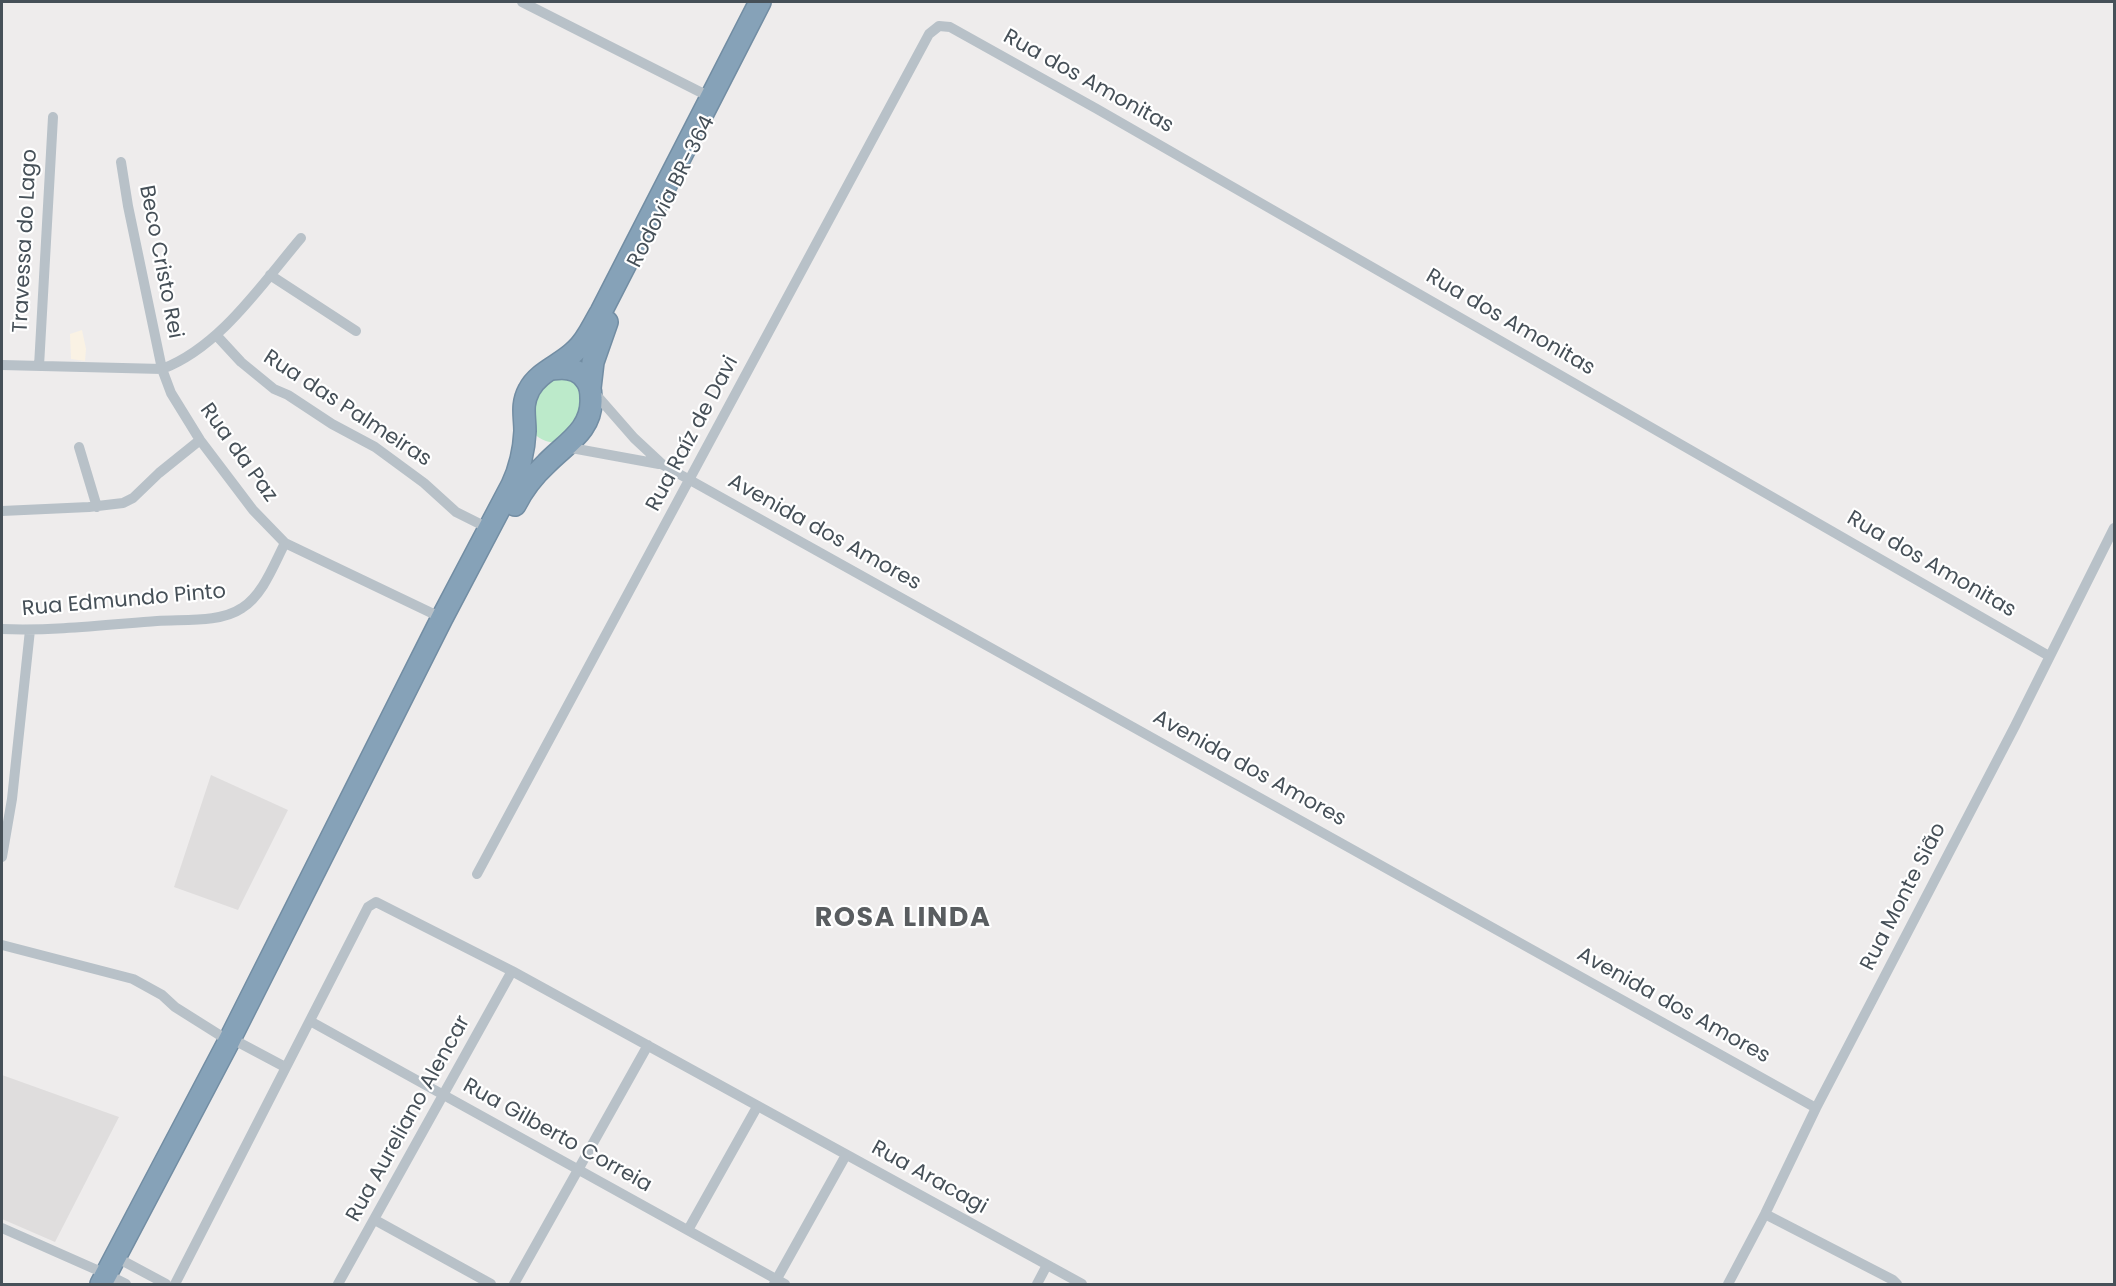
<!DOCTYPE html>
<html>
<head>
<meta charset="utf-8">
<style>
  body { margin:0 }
  #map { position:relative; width:2116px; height:1286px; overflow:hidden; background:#eeecec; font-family:Poppins,sans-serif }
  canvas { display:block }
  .frame { position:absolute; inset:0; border:3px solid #465058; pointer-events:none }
</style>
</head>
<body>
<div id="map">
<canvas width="2116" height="1286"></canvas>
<div class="frame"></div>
</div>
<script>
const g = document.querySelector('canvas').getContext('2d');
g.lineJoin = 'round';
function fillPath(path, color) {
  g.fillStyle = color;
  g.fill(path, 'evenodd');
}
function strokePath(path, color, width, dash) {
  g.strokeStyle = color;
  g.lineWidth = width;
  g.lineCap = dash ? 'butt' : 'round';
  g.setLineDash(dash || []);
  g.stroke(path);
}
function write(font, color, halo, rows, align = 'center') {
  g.font = font + ' Poppins,sans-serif';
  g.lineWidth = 4.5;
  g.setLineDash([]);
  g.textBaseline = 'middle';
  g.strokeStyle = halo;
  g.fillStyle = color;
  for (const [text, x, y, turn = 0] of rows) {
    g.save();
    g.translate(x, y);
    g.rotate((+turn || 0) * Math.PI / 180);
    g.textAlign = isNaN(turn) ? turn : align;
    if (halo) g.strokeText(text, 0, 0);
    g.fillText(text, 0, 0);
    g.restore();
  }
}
const commercial = new Path2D(`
  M82,330L86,349L85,361L71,359L70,334Z`);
const education = new Path2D(`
  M211,775L288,810L238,910L174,887Z
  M2,1075L119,1117L55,1242L2,1219Z`);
const green = new Path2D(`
  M554,376L576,379L586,409L562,443C550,443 541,441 532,432L533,397Z`);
const street = new Path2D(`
  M522,2L712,98
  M121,162L128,206L162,369C220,347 261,285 301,238
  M270,275L356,331
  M217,336L241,362L274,389L288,395L332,424L375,447L424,483L456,512L490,529
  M2,365L162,369L171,393L200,440L253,510L285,543L442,618
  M39,366L53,117
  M592,390L634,438L663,465L1816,1108
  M79,447L97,507
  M566,447L659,464
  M2,511L89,507L123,503L133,498L159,473L200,440
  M2,629C53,631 105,625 157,621C183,619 220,623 242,608C263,595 274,564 285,543
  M2,857L12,799L30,630
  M477,874L929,34L939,26L950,27L1097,109L2049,656
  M2,945L133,979L162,995L175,1007L229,1041
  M310,1021L785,1284
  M238,1042L285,1067
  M1765,1214L1893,1280L1897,1284
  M375,1220L491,1284
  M2,1228L106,1274
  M688,1230L757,1107
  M125,1262L166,1284
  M116,1279L126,1284
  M175,1284L368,907L376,902L512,971L1082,1284
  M338,1284L512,971
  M514,1284L648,1045
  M774,1284L846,1155
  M1037,1284L1047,1265
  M1728,1284L1765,1214L1816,1108L2015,726L2114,528`);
const highway = new Path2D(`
  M590,388L593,362L607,322
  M515,505C523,489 533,476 546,464C565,444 593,430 591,398C591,392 590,385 586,380C579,369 565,367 553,369
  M101,1284L229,1041L442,618L512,485C520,468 524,451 525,431C525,416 521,405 529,390C538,372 561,365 575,351C587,341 593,325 601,312L760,2`);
const streetNames = [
  ["Rua dos Amonitas",1088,82,29],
  ["Rodovia BR-364",672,192,-63],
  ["Travessa do Lago",26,241,-87],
  ["Beco Cristo Rei",160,262,79],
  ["Rua dos Amonitas",1510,323,30],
  ["Rua das Palmeiras",347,409,33],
  ["Rua Raíz de Davi",693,434,-62],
  ["Rua da Paz",238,453,54],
  ["Avenida dos Amores",824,533,29],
  ["Rua dos Amonitas",1931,565,30],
  ["Rua Edmundo Pinto",124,601,-5],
  ["Avenida dos Amores",1249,769,29],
  ["Rua Monte Sião",1904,897,-63],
  ["Avenida dos Amores",1673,1006,29],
  ["Rua Aureliano Alencar",409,1119,-61],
  ["Rua Gilberto Correia",557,1136,29],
  ["Rua Aracagi",929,1178,29]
];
const districtNames = [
  ["ROSA LINDA",903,919]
];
fillPath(commercial, '#faf2e4');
fillPath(education, '#dfdddd');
fillPath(green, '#bceaca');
strokePath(highway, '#728da3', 24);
strokePath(street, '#b8c1c8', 10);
strokePath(highway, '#86a2b8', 21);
write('21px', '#465058', '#fff', streetNames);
g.letterSpacing = '1.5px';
write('bold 27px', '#595d60', '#fff', districtNames);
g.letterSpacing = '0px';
</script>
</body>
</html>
